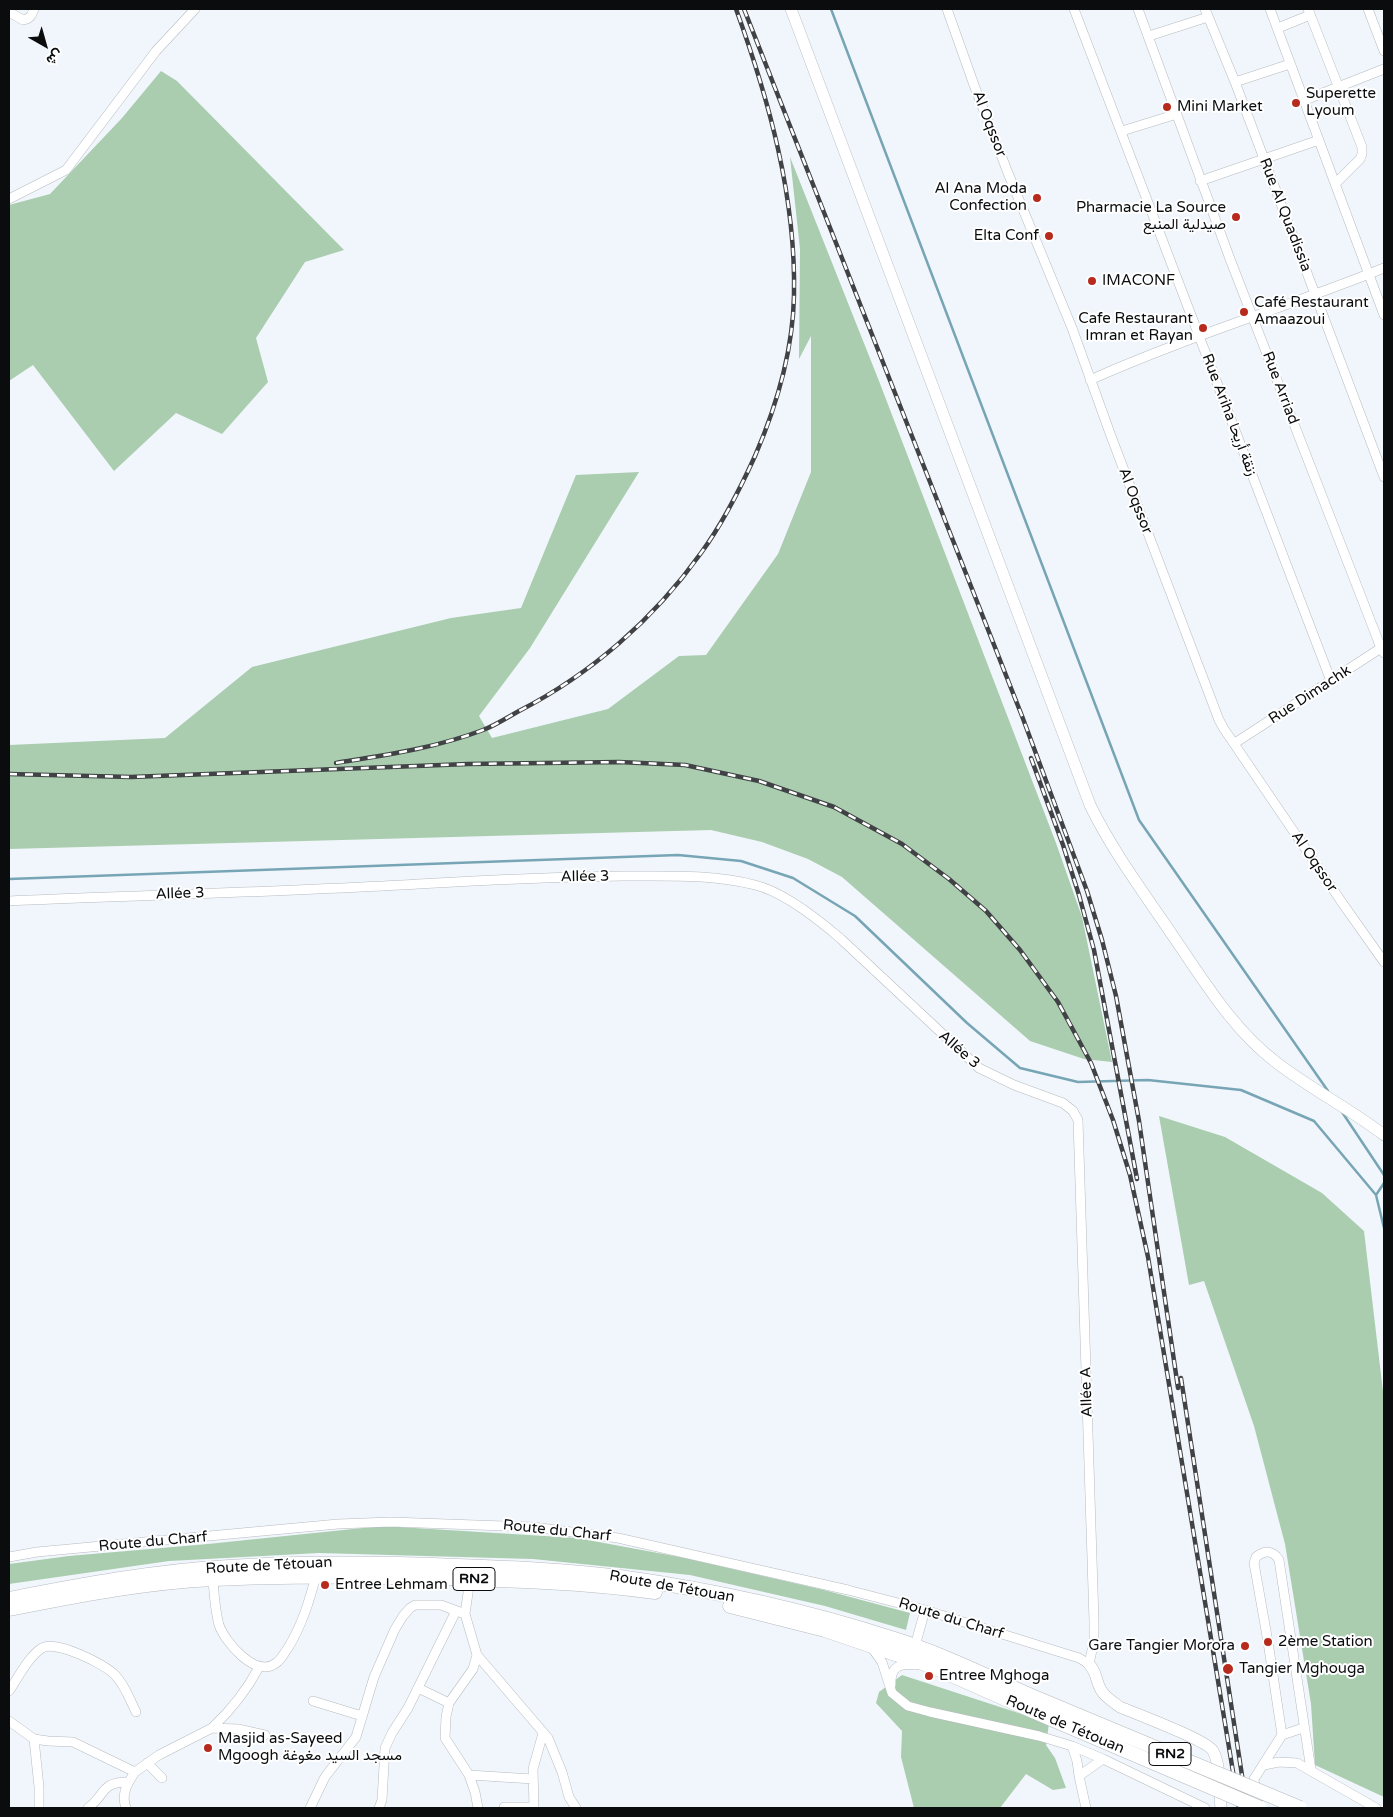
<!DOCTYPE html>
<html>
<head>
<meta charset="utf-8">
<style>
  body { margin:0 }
  #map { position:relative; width:1393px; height:1817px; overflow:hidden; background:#f1f6fc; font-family:"Varela Round",Vazirmatn,sans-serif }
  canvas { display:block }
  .frame { position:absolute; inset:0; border:10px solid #0b0c0e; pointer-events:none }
  .north { position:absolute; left:20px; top:20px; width:50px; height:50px; -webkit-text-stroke:4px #fff; paint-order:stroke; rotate:142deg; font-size:14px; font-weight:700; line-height:20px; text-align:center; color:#0b0c0e }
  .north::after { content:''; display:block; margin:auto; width:18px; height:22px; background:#0b0c0e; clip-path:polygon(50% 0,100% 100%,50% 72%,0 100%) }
</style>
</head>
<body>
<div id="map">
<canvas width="1393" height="1817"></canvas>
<div class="frame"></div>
<div class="north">ش</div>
</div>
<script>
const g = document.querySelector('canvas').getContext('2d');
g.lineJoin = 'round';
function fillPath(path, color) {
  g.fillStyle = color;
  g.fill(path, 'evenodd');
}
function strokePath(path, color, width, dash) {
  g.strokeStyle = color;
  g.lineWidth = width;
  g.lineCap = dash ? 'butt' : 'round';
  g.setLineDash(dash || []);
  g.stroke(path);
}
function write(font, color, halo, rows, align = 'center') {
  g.font = font + ' "Varela Round",Vazirmatn,sans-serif';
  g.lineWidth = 4;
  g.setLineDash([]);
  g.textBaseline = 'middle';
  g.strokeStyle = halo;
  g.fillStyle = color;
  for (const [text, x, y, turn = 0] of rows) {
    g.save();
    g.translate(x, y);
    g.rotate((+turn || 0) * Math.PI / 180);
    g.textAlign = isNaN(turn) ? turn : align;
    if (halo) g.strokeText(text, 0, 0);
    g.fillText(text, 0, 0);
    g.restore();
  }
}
const green = new Path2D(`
  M161,71L177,81L344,250L305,262L256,338L268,382L222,434L176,413L114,471L33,365L9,381V205L50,194L122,118Z
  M790,157L879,381L1056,843L1082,917L1112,1062L1084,1059L1030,1041L842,877L808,859L762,842L711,830L9,849V745L165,738L252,667L451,618L521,608L576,475L639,472L530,648L479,716L492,738L608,709L679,656L706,655L778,554L811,472V336L799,359L800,249Z
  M1159,1116L1225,1137L1322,1193L1364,1231L1384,1400V1797L1315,1765L1311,1704L1285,1544L1254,1426L1204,1281L1189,1285Z
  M382,1526L577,1538L685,1558L824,1590L910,1613L906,1630L825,1606L690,1575L533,1559L319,1553L169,1561L9,1584V1564L69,1556L208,1544Z
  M902,1675L1049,1723L1046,1745L1055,1758L1066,1788L1053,1790L1026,1774L1000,1808H914L901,1757L902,1731L876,1703L879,1692Z`);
const stream = new Path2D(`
  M831,9L1139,820L1328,1091
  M9,879L678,855L741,861L793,878L855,916L967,1023L1020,1068L1078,1082L1148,1080L1241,1090L1314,1121L1376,1195
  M1342,1112L1384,1175
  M1384,1183L1376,1195L1384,1228`);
const minor = new Path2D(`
  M947,9L974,85L1008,173L1072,328L1111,436L1219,720L1224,729L1343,904L1384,962
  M1074,9C1159,233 1245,457 1331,681
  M1138,9L1230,259L1381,648L1384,653
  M1205,9L1235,82L1384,477
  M1270,9L1384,315
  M1308,9L1362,147V154L1360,159L1336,183
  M1368,9L1384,51
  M9,12L23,20C30,19 32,15 34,9
  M1278,28L1310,15
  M1149,36L1208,17
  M1235,82L1290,64
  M1305,100L1384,69
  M1122,131L1177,114
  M1200,181L1319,140
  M9,199L66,170L156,51L195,9
  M1090,380C1186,337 1287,307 1384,268
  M1235,743L1384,646
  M9,901C145,895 282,892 418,884C486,880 555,877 623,876C667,876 712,874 755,885C784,892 819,920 841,939L979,1068L1014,1085L1063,1103L1073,1111L1078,1120L1094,1621V1641L1089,1664L1079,1658L925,1610L848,1590L618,1538L533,1527L391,1522L338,1524L37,1552L9,1557
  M213,1579C214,1594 215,1610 219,1625C225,1642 256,1679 276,1663C281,1660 284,1653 288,1648C302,1625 309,1602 316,1576
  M465,1614L477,1655L473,1669L449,1703L446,1717L445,1738L469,1775L475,1792L478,1808
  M915,1646L925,1610
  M872,1648L882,1662L892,1693L908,1706L930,1712L1039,1736L1072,1746L1103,1759L1205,1808
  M477,1655L548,1738L562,1772L569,1797L576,1808
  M891,1685C890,1666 900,1663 916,1665
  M418,1688L449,1703
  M9,1691C18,1678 28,1657 42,1648C56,1640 105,1664 115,1675C125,1685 130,1700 136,1712
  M313,1701L362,1716
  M9,1721L34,1739L48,1741L73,1742L135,1772C127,1784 121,1794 126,1808
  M212,1728C231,1710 247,1690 259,1667
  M1282,1735L1303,1728
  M34,1739L39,1787V1808
  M1072,1746L1077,1761L1079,1776L1103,1759
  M147,1763L162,1778
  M1264,1765L1279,1762L1297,1763L1376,1808
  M135,1772L159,1755L212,1728L238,1729L265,1735
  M469,1775L533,1779
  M1079,1776L1086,1808
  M504,1807H534
  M88,1808C106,1795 100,1782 128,1782
  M310,1808L325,1777L356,1737L374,1677L395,1629L403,1616L410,1608L415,1605H441L465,1614L470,1579
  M379,1808L382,1800L385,1748L392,1733L408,1708L456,1611
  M534,1808L533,1769L543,1733
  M1258,1808L1254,1779L1282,1735L1268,1642L1254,1563L1256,1557C1265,1550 1273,1550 1279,1560L1311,1770`);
const major = new Path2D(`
  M791,9L1090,805C1113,852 1144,893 1173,936C1204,981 1233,1030 1277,1063C1311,1089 1350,1109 1384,1135
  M1089,1664C1098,1674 1095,1680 1101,1690C1105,1697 1113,1702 1120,1707C1136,1714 1207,1740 1213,1751C1221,1765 1219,1792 1221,1808`);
const highway = new Path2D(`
  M9,1599C81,1585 155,1571 229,1567C305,1562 381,1563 457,1566C511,1568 566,1570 620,1577C713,1590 805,1610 894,1639C943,1654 994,1680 1041,1700
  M730,1606L825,1630L931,1666L1035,1712
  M9,1609C76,1596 145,1582 214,1579C287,1575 360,1576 433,1578C507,1580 582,1582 655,1592`);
const rail = new Path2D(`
  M744,9L1022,716L1087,891L1102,940L1116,996L1139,1121L1178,1388
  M1031,758L1063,845L1079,895L1094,950L1137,1179
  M336,763C386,755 436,748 483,730C496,725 508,717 519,711C591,674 654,619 701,553C723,523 740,489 755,456C777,405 793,351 794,295C796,197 769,100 736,9
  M9,774L131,777L468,764L619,762L685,765L759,781L834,807L902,844L949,879L986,911L1020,950L1058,1002L1091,1063L1113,1120L1130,1175L1148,1257L1239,1808
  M1181,1378L1247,1808`);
const highwayBridge = new Path2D(`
  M1041,1700L1300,1808
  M1035,1712L1260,1808`);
const markers = [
  [1296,103,5,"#b72a1e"],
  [1167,107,5,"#b72a1e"],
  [1037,198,5,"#b72a1e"],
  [1236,217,5,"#b72a1e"],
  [1049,236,5,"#b72a1e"],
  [1092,281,5,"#b72a1e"],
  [1244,312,5,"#b72a1e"],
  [1203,328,5,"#b72a1e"],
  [325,1585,5,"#b72a1e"],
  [1268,1642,5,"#b72a1e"],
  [1245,1646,5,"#b72a1e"],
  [1228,1669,6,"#b72a1e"],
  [929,1676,5,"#b72a1e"],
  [208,1748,5,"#b72a1e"]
];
const shields = [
  [474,1579,42],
  [1170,1754,42]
];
const shieldNames = [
  ["RN2",474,1579],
  ["RN2",1170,1754]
];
const poiNames = [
  ["Superette",1306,94],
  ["Lyoum",1306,111],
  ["Mini Market",1177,107],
  ["Al Ana Moda",1027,189,"right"],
  ["Confection",1027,206,"right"],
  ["Pharmacie La Source",1226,208,"right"],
  ["صيدلية المنبع",1226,225,"right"],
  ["Elta Conf",1039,236,"right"],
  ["IMACONF",1102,281],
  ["Café Restaurant",1254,303],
  ["Amaazoui",1254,320],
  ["Cafe Restaurant",1193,319,"right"],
  ["Imran et Rayan",1193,336,"right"],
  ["Entree Lehmam",335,1585],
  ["2ème Station",1278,1642],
  ["Gare Tangier Morora",1235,1646,"right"],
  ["Tangier Mghouga",1239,1669],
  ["Entree Mghoga",939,1676],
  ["Masjid as-Sayeed",218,1739],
  ["Mgoogh مسجد السيد مغوغة",218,1756]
];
const streetNames = [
  ["Al Oqssor",989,124,69],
  ["Rue Al Quadissia",1285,215,69],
  ["Rue Arriad",1280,388,69],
  ["Rue Ariha زنقة أريحا",1229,415,69],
  ["Al Oqssor",1135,501,69],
  ["Rue Dimachk",1310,695,-33],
  ["Al Oqssor",1314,862,56],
  ["Allée 3",585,877,-1],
  ["Allée 3",180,894,-2],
  ["Allée 3",959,1050,41],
  ["Allée A",1087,1392,-92],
  ["Route du Charf",557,1531,6],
  ["Route du Charf",153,1542,-5],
  ["Route de Tétouan",269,1566,-3],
  ["Route de Tétouan",672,1587,10],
  ["Route du Charf",951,1619,17],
  ["Route de Tétouan",1065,1725,23]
];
fillPath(green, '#a9cdae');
strokePath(stream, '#77a5b5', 2.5);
strokePath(minor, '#b6bbc0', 10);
strokePath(major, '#b6bbc0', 12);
strokePath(highway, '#b6bbc0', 15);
strokePath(minor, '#fff', 9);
strokePath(major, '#fff', 11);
strokePath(highway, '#fff', 14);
strokePath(rail, '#404245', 4.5);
strokePath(rail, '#fff', 2.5, [8]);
strokePath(highwayBridge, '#b6bbc0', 15, []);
strokePath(highwayBridge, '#fff', 14);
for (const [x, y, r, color] of markers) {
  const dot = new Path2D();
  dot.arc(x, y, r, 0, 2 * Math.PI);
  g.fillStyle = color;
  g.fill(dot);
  strokePath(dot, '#fff', 2);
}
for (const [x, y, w] of shields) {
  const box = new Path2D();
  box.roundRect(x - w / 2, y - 11.5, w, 23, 4);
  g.fillStyle = '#fff';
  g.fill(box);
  strokePath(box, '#0b0c0e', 1);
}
write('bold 14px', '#0b0c0e', null, shieldNames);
write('15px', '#0b0c0e', '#fff', poiNames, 'left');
write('15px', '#0b0c0e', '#fff', streetNames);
</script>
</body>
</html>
